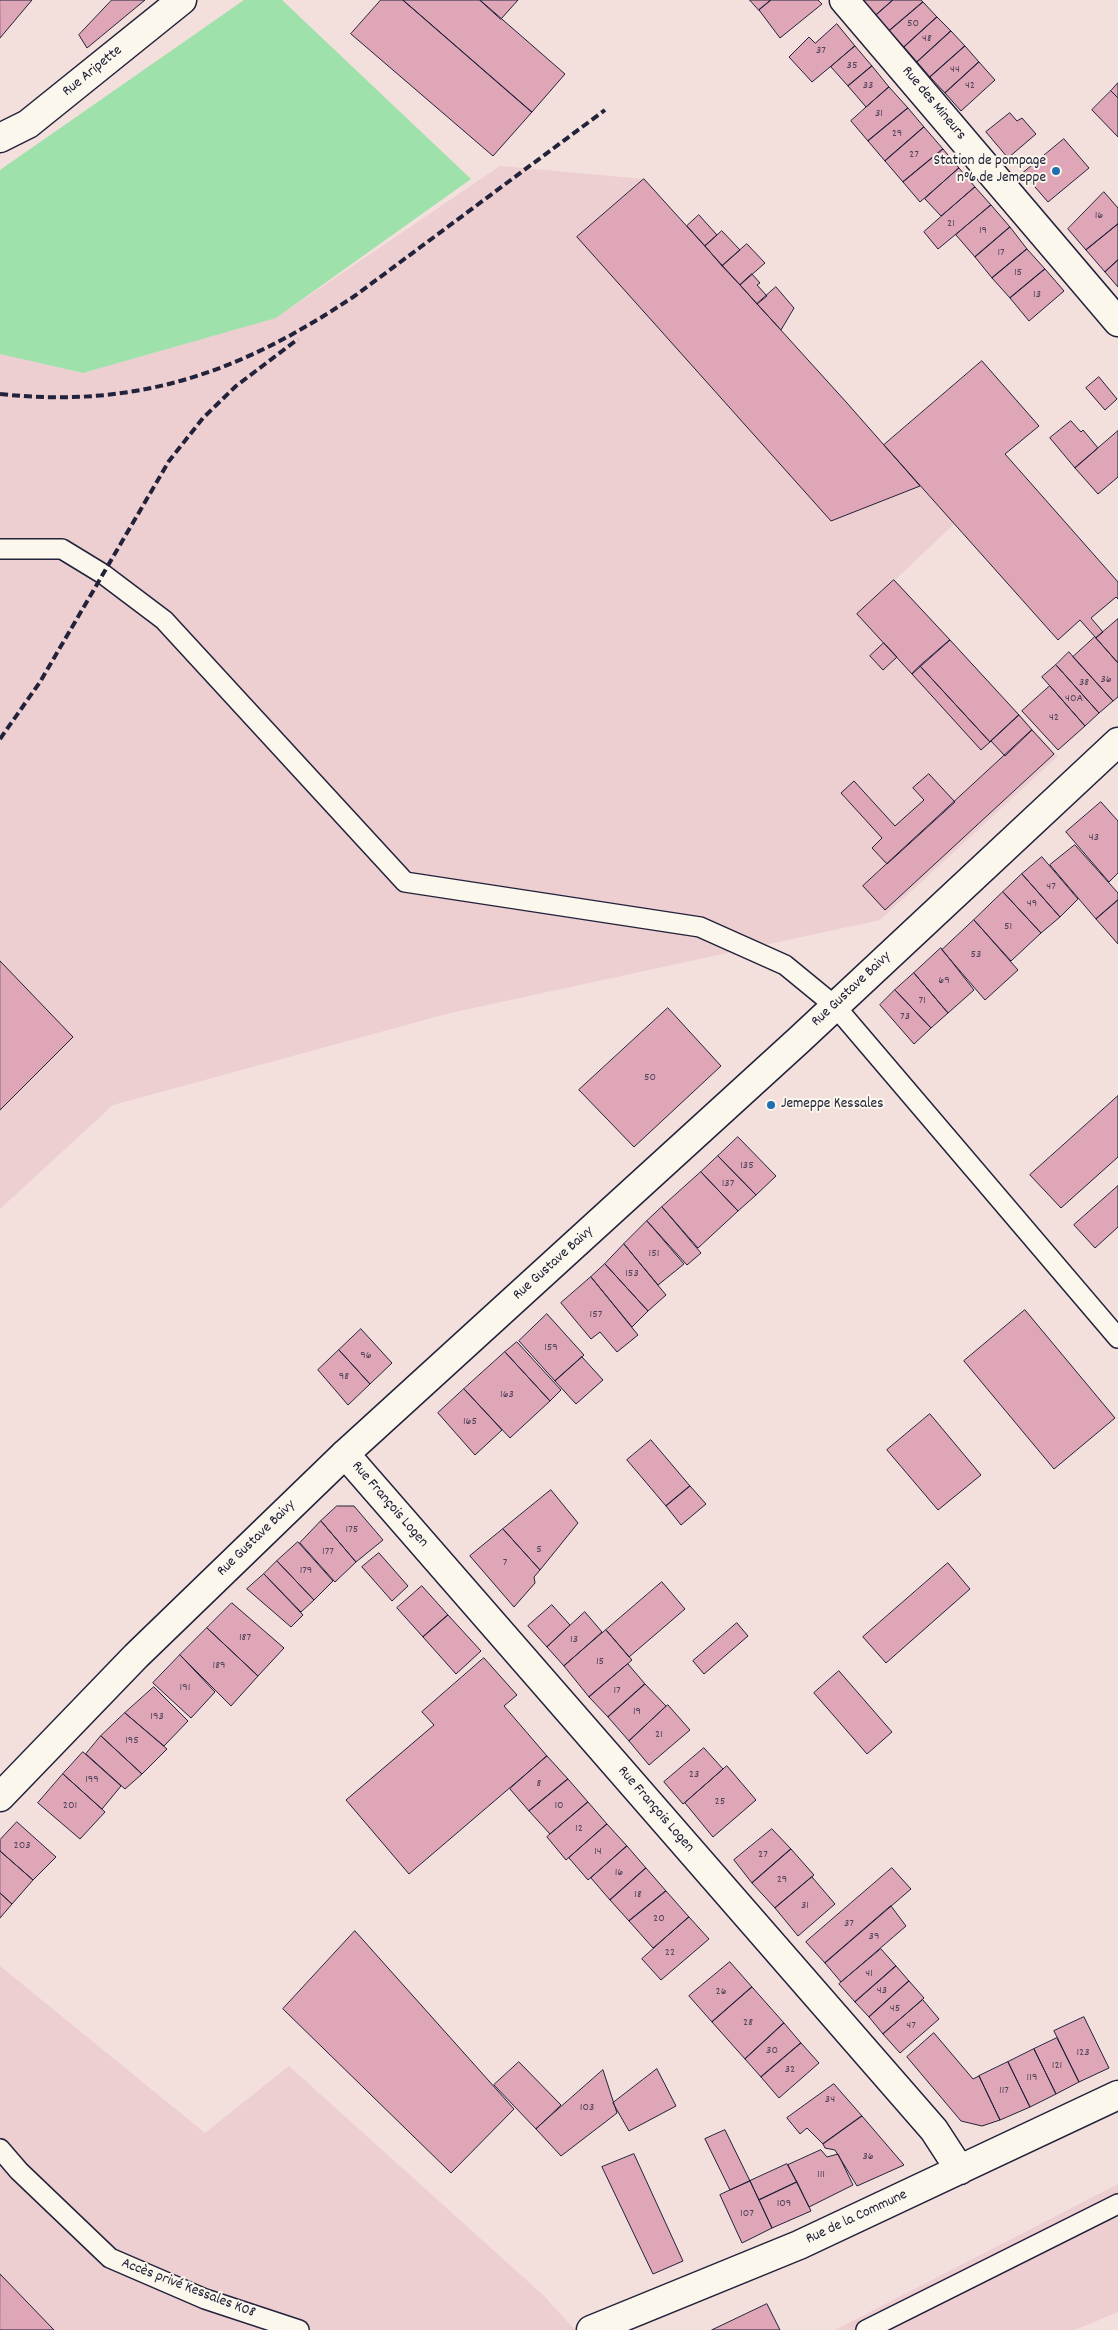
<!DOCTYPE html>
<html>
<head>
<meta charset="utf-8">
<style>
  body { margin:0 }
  canvas { display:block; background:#f3dfdc }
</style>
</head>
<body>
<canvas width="1118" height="2330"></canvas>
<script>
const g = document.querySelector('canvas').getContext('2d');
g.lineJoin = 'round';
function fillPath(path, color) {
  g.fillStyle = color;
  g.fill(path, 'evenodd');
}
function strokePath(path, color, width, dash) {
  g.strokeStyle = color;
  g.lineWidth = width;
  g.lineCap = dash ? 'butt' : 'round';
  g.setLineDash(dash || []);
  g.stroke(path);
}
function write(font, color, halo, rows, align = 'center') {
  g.font = font + ' Dekko,sans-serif';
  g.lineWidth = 4;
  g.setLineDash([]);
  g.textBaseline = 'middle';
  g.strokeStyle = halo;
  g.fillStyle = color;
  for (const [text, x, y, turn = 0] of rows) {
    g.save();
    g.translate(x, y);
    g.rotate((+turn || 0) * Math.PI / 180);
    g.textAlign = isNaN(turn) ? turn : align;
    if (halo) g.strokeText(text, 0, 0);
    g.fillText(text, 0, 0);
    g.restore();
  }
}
const built = new Path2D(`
  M500,166L644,179L847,403L954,524L895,580L1058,756L880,920L450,1013L113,1105L0,1209V354L83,373L276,318Z
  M0,1966L205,2133L289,2066L543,2295L575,2330H0Z
  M1118,2184V2312L1075,2330H835Z`);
const green = new Path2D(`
  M244,0H282L471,179L276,318L83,373L0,354V170Z`);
const building = new Path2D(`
  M0,0H32L0,38Z
  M112,0H145L87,48L79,35Z
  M381,0H403L532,112L493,156L351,34Z
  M403,0H480L565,74L532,112Z
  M480,0H518L501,19Z
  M750,0H771L759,10Z
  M771,0H818L822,4L780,38L759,10Z
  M861,0H893L875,16Z
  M893,0H921L923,2L889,31L875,16Z
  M923,2L937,17L904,47L889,31Z
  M937,17L951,31L917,62L904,47Z
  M837,24L855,46L812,82L789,57L809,37L815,43Z
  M951,31L965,46L930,77L917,62Z
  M855,46L872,66L848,86L831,67Z
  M965,46L979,62L945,93L930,77Z
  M979,62L995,80L961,111L945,93Z
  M872,66L889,87L866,107L848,86Z
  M1118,83V98L1111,91Z
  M889,87L908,108L868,141L851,121Z
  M1111,91L1118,98V137L1092,110Z
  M908,108L924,127L885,161L868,141Z
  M1010,113L1017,121L1022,118L1036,134L1008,158L986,132Z
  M924,127L943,149L903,182L885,161Z
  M1064,139L1089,168L1048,202L1023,173Z
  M943,149L959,168L920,202L903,182Z
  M959,168L975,187L941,216L925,199Z
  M644,179L847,403L920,486L831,521L577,237Z
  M975,187L991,205L938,249L924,232Z
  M1104,192L1118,208V224L1086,250L1068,229Z
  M991,205L1010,227L975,257L956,235Z
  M699,215L717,235L705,246L687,226Z
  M1118,224V260L1105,272L1086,250Z
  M1010,227L1027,249L992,278L975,257Z
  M722,231L740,250L722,266L705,246Z
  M747,244L765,263L740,285L722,266Z
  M1027,249L1045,269L1010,298L992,278Z
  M1118,260V287L1105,272Z
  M1045,269L1064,291L1029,321L1010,298Z
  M752,274L760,283L757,285L767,296L757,304L740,285Z
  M776,287L794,308L781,330L757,304Z
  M982,361L1039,426L1005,454L1118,582V599L1116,597L1091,618L1103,632L1096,638L1080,620L1058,640L884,445Z
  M1099,377L1117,399L1105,410L1086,388Z
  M1071,421L1081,432L1083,430L1098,448L1075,468L1050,438Z
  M1118,431V477L1098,494L1075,468Z
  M894,580L950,640L912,674L857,614Z
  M1118,619V663L1096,638Z
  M1095,637L1118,663V697L1113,701L1073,657Z
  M950,640L1019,715L990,742L920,666Z
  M884,643L897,657L883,670L870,656Z
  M1069,652L1113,701L1099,713L1056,665Z
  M1056,665L1099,713L1085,726L1042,677Z
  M920,666L990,742L981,750L912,674Z
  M1050,686L1085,726L1058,750L1022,711Z
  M1019,715L1032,730L1005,756L991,741Z
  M1032,730L1054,754L885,910L863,886Z
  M929,774L955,802L887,864L872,848L882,838L841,793L854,781L895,826L924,800L913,788Z
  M1101,802L1118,821V873L1109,882L1066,832Z
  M1075,845L1118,893V900L1096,919L1050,865Z
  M1042,857L1078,899L1060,917L1022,874Z
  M1022,874L1060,917L1041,933L1003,892Z
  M1003,892L1041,933L1011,961L974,920Z
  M1118,900V944L1096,919Z
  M974,920L1018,970L985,1000L942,950Z
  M941,948L974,990L948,1013L914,973Z
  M0,961L73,1037L0,1110Z
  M914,973L948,1013L931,1028L895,990Z
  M895,990L931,1028L914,1044L880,1005Z
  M668,1008L721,1066L634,1147L579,1090Z
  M1118,1096V1157L1061,1208L1030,1175Z
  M738,1137L776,1176L756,1195L718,1156Z
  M718,1156L756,1195L738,1211L701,1172Z
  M701,1172L738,1211L698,1248L662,1207Z
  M1118,1186V1227L1095,1248L1074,1225Z
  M662,1207L701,1253L687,1265L647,1221Z
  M647,1221L684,1264L658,1285L624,1244Z
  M624,1244L666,1295L648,1311L605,1264Z
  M605,1264L648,1311L632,1327L591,1277Z
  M591,1277L638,1335L617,1352L600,1332L591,1339L561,1303Z
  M1025,1310L1115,1418L1054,1469L964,1361Z
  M547,1314L584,1355L555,1381L519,1341Z
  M361,1329L392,1363L370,1384L339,1350Z
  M517,1342L561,1390L550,1401L505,1352Z
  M339,1350L370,1384L348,1405L318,1370Z
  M505,1352L550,1401L510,1438L464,1389Z
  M582,1357L603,1380L576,1404L555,1381Z
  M464,1389L502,1430L475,1455L438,1413Z
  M930,1414L981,1475L938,1510L887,1450Z
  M651,1440L690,1486L666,1506L627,1460Z
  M690,1486L706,1504L681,1525L666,1506Z
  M551,1490L578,1523L540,1570L503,1529Z
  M337,1506H354L383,1540L356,1562L321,1521Z
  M321,1521L356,1562L335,1582L300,1543Z
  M503,1529L540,1570L534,1577L535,1583L514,1607L470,1556Z
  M298,1542L333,1581L314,1600L277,1561Z
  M379,1553L408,1586L392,1601L362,1567Z
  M277,1561L314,1600L301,1612L264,1574Z
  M948,1563L970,1589L886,1663L863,1637Z
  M264,1574L303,1615L291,1627L247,1589Z
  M662,1582L685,1609L629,1657L606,1630Z
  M422,1586L448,1615L423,1637L397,1608Z
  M232,1603L284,1648L258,1676L207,1628Z
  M552,1605L570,1625L547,1647L528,1626Z
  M585,1612L602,1632L564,1666L547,1647Z
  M448,1615L481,1651L456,1674L423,1637Z
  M737,1623L748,1636L704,1674L693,1661Z
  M207,1628L258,1676L231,1706L180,1655Z
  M606,1630L632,1660L589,1697L564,1666Z
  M180,1655L215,1692L191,1718L153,1683Z
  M484,1658L517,1695L504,1706L547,1756L409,1874L346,1800L434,1725L422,1712Z
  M628,1664L645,1684L608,1717L589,1697Z
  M839,1671L892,1732L867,1754L814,1693Z
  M645,1684L666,1706L629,1741L608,1717Z
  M154,1687L188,1721L164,1746L125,1713Z
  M668,1705L690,1730L649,1765L629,1741Z
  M125,1713L167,1749L142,1774L101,1736Z
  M101,1736L142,1774L125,1789L86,1754Z
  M704,1748L723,1769L683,1804L664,1782Z
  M83,1752L121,1786L102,1809L63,1774Z
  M547,1756L568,1779L529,1811L510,1789Z
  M727,1766L756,1800L713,1837L685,1803Z
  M63,1774L105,1812L80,1839L38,1803Z
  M568,1779L588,1802L550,1834L529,1811Z
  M588,1802L607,1824L566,1860L547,1837Z
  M17,1822L56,1857L33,1880L0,1851V1840Z
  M607,1824L627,1846L588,1880L569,1858Z
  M772,1829L791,1849L752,1883L734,1860Z
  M627,1846L646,1868L610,1900L591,1878Z
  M791,1849L814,1875L775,1908L752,1883Z
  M0,1851L33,1880L12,1904L0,1893Z
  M646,1868L666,1891L629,1921L610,1900Z
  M892,1868L911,1889L825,1963L806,1942Z
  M812,1877L835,1904L798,1936L775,1908Z
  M666,1891L689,1917L653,1948L629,1921Z
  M0,1893L12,1904L0,1918Z
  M891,1906L906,1926L841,1982L825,1963Z
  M689,1917L709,1939L661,1980L642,1959Z
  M355,1931L514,2109L451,2173L283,2009Z
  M881,1949L896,1966L855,2002L839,1984Z
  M730,1962L752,1987L712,2022L689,1996Z
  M896,1966L909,1981L869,2017L855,2002Z
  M909,1981L924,1998L883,2034L869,2017Z
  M752,1987L784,2023L745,2059L712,2022Z
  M923,2000L939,2019L900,2053L883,2034Z
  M1084,2017L1109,2068L1079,2082L1054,2031Z
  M784,2023L801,2043L761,2077L745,2059Z
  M934,2033L973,2079L979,2076L1000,2120L982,2126L961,2121L907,2057Z
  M1057,2038L1079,2082L1056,2094L1034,2049Z
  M801,2043L819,2063L779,2098L761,2077Z
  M1034,2049L1056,2094L1030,2107L1008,2062Z
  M519,2062L561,2105L536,2129L494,2085Z
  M1008,2062L1030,2107L1000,2120L979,2076Z
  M657,2069L676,2106L629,2131L613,2103Z
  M603,2070L617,2113L561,2156L536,2129Z
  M834,2084L862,2116L823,2144L807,2128L800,2134L787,2118Z
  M862,2116L904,2165L857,2186L835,2150L825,2148L823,2144Z
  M725,2130L750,2181L730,2190L705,2139Z
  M821,2150L827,2157L838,2154L853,2185L809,2207L788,2165Z
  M634,2154L683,2261L653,2274L602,2167Z
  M787,2164L797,2182L759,2200L750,2181Z
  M750,2181L772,2228L742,2243L720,2195Z
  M797,2182L811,2211L772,2228L759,2200Z
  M0,2274L54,2330H0Z
  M767,2304L780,2330H712Z`);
const lane = new Path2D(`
  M0,549H62L103,574L164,620L405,882L700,927L785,965L835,1006L1118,1338
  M0,2149L19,2171L110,2258L205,2299L299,2330
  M866,2330L1118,2204`);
const street = new Path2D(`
  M844,0L1118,322
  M0,138L28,124L182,0
  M345,1454L934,2130L960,2170
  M591,2330L799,2245L1118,2095`);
const secondary = new Path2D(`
  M0,1797L136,1656L345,1454L799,1040L1118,742`);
const rail = new Path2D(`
  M0,394C138,409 242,372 356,295L605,110
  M0,739L40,682L169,461L203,418L236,386L298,339`);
const markers = [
  [1056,171,5,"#1f6fb2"],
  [771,1105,5,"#1f6fb2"]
];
const numberNames = [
  ["50",913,24],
  ["48",927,39],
  ["37",821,51],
  ["35",852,66],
  ["44",955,70],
  ["33",868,86],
  ["42",970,86],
  ["31",879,114],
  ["29",897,134],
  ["27",914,155],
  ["16",1099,216],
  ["21",951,224],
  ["19",983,231],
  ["17",1001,253],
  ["15",1018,273],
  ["13",1037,295],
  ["36",1106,680],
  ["38",1084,683],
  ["40A",1074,699],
  ["42",1054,718],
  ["43",1094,838],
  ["47",1051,887],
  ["49",1032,904],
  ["51",1008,927],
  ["53",976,955],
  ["69",944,981],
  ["71",922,1001],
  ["73",905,1017],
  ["50",650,1078],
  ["135",747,1166],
  ["137",728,1184],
  ["151",654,1254],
  ["153",632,1274],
  ["157",596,1315],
  ["159",551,1348],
  ["96",366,1356],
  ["98",344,1377],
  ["163",507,1395],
  ["165",470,1422],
  ["175",352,1530],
  ["5",539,1550],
  ["177",328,1552],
  ["7",505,1563],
  ["179",306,1571],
  ["187",245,1638],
  ["13",574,1640],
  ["15",600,1662],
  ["189",219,1666],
  ["191",185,1688],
  ["17",617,1691],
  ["19",637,1712],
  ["193",157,1717],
  ["21",659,1735],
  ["195",132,1741],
  ["23",694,1775],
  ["199",92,1780],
  ["8",539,1784],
  ["25",720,1802],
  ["201",70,1806],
  ["10",559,1806],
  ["12",579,1829],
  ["203",22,1846],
  ["14",598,1852],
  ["27",763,1855],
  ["16",619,1873],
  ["29",782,1880],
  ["18",638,1895],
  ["31",805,1906],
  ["20",659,1919],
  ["37",849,1924],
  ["39",874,1937],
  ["22",670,1953],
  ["41",869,1974],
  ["43",882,1991],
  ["26",721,1992],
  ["45",895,2009],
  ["28",748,2023],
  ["47",911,2026],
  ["30",772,2051],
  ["123",1083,2053],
  ["121",1057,2066],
  ["32",790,2070],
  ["119",1032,2078],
  ["117",1004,2091],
  ["34",830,2100],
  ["103",587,2108],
  ["36",868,2157],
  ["111",821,2175],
  ["109",784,2204],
  ["107",747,2214]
];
const streetNames = [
  ["Rue Aripette",93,72,-39],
  ["Rue des Mineurs",933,104,50],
  ["Rue Gustave Baivy",852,990,-43],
  ["Rue Gustave Baivy",554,1264,-42],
  ["Rue François Logen",389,1505,49],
  ["Rue Gustave Baivy",257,1539,-44],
  ["Rue François Logen",655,1810,49],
  ["Rue de la Commune",857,2218,-25],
  ["Accès privé Kessales K08",188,2289,21]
];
const poiNames = [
  ["Station de pompage",1046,162],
  ["n°6 de Jemeppe",1046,179],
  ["Jemeppe Kessales",781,1105,"left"]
];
fillPath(built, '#edced1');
fillPath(green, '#9fe1aa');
fillPath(building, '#dfa6b7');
strokePath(building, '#22223b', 1);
strokePath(lane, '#22223b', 22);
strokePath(street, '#22223b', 31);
strokePath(secondary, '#22223b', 31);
strokePath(lane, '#fbf7ec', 19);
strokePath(street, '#fbf7ec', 28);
strokePath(secondary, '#fbf7ec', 28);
strokePath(rail, '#22223b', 4, [8, 4]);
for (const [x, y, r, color] of markers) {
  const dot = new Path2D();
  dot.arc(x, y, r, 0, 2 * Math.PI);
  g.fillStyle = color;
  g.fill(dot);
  strokePath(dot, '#fbf7ec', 2);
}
write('12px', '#51435a', null, numberNames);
write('15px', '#22223b', '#fbf7ec', streetNames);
write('15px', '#22223b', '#fbf7ec', poiNames, 'right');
</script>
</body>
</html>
